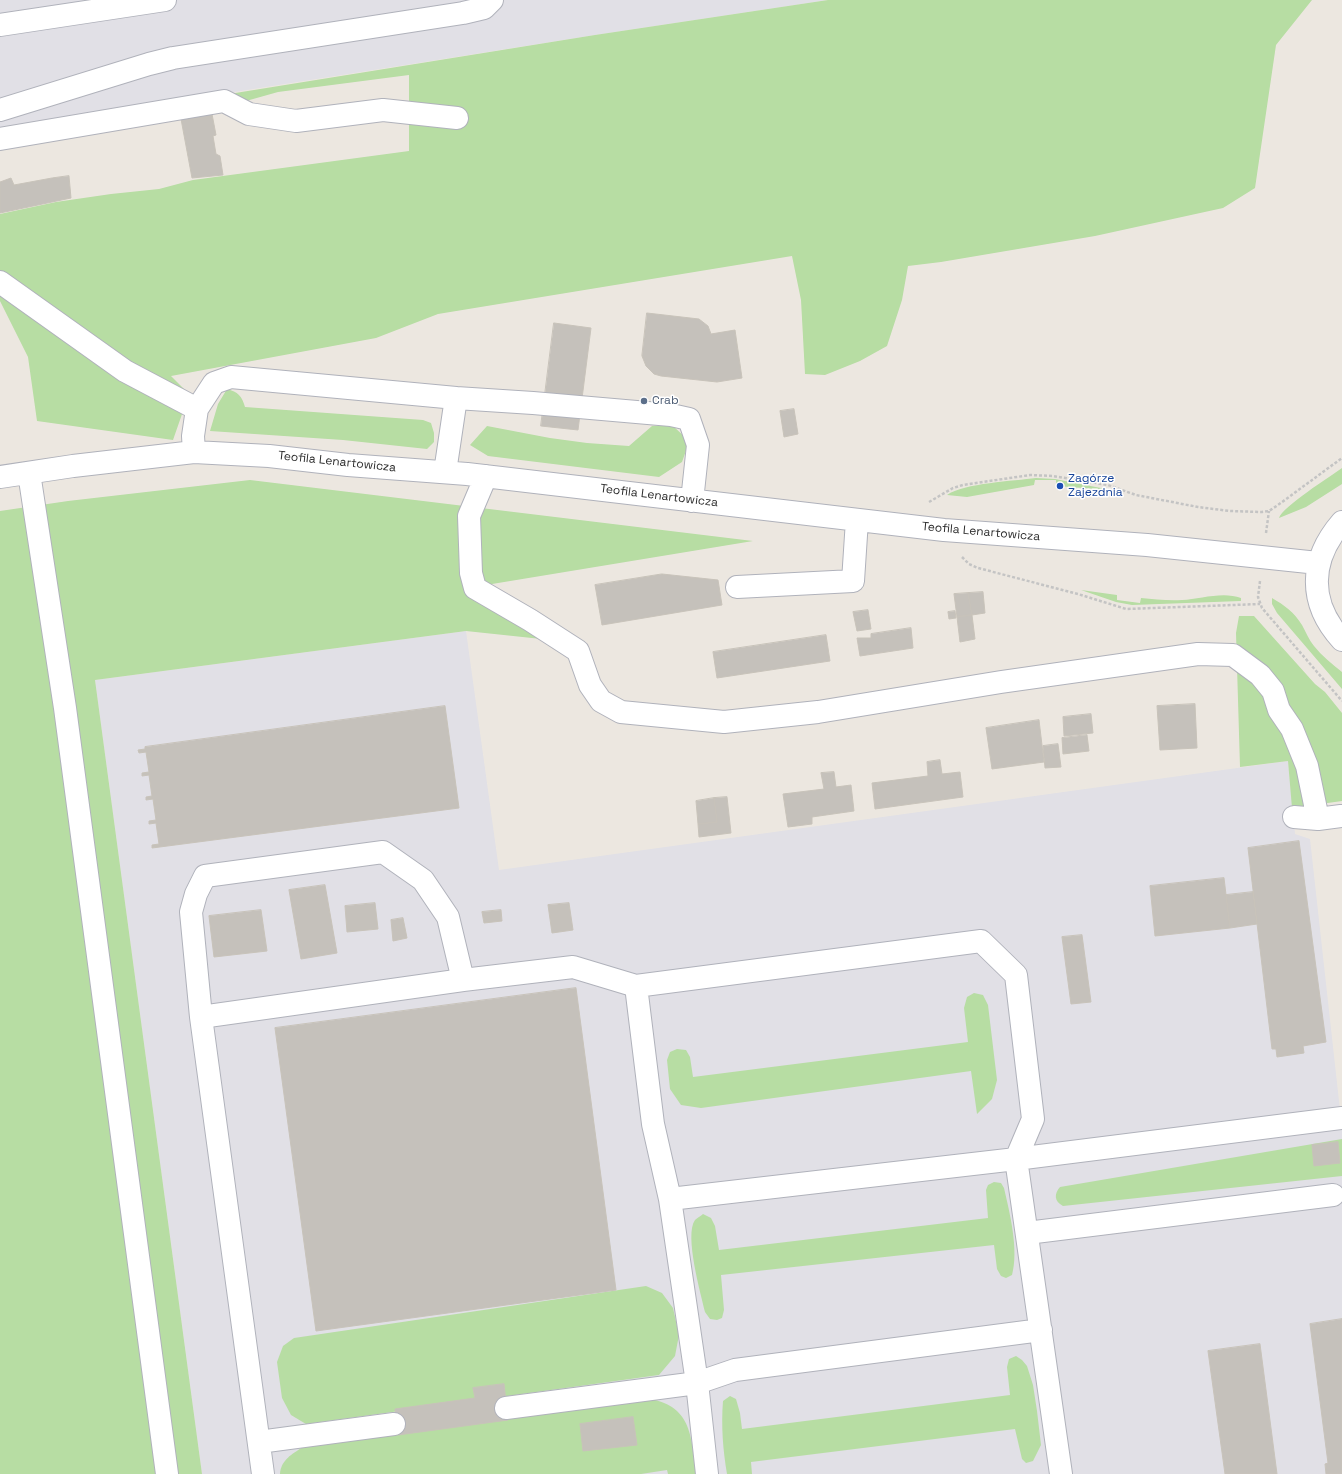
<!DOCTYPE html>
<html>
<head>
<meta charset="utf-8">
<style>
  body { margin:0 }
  canvas { display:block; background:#ece7e0 }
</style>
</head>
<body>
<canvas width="1342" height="1474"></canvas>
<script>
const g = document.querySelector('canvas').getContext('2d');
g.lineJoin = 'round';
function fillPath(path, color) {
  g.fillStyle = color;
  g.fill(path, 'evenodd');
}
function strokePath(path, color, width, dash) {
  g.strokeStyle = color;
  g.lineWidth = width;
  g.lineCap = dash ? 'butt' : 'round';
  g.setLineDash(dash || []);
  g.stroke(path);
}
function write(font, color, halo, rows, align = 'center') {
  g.font = font + ' "Space Grotesk",sans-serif';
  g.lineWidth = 3;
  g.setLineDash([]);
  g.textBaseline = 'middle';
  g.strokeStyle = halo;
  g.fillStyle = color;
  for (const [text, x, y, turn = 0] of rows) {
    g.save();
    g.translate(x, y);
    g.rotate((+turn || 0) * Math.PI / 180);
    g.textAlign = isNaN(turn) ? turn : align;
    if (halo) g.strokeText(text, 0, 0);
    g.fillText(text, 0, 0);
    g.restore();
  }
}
const industrial = new Path2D(`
  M0,0H828L595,35L0,129Z
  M466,631L499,870L1288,761L1295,834L1310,839L1342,1128V1474H202L95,680Z`);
const green = new Path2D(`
  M828,0H1312L1276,45L1255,188L1223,208L1095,236L941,262L908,266L902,300L887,346L860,361L825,375L805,374L801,300L792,256L438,314L376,338L171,376L189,394L173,440L37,421L28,357L0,301V214L56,202L111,194L159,189L193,180L409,151V75L278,92L214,110L223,95L595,35Z
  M227,389C238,392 242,396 245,407L423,420L431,423L434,433V442L427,449L343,440L210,431L218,404Z
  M487,426L550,438L587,443L629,446L652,426H673L686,438L688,445L682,462L659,477L488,456L470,445Z
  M1342,468V484L1306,507L1279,518C1282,507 1331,476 1342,468Z
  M1036,478L1055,479L1111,490L1056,486V480H1035L1034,485L967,497L947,495C964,483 1014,481 1036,478Z
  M250,480L753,541L486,585L579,643L466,631L95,680L202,1474H0V511L68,501Z
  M1081,590L1117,595V600L1140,603L1141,598C1154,599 1168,601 1182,600C1200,599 1223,591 1241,598V601L1132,605L1116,602Z
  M1272,598C1284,605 1294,612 1302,625C1306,632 1309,640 1314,646C1322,656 1332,664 1342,672V689L1277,613L1272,604Z
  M1239,616H1254L1315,684L1325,692L1342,713V801L1292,808L1288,761L1240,767L1236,633Z
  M974,993L983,995L988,1005L997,1080L992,1099L977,1114L971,1071L701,1108L681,1105L670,1089L667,1060L670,1052L677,1049L686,1050L690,1057L693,1077L968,1042L964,1008L967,997Z
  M1342,1139V1176L1063,1206C1054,1201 1054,1194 1060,1187Z
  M994,1182L1001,1183L1004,1188C1010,1214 1019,1250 1012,1275L1006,1278L1001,1276L997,1269L994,1245L721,1275L724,1310L722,1318L717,1320L710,1319L705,1312C701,1294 684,1235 695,1220C697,1218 701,1216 703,1214L711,1218L715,1226L719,1250L988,1218L986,1190L988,1185Z
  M646,1286L662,1293L673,1308L679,1335L675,1356L659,1375L306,1424L291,1415L282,1398L277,1362L283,1346L294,1338Z
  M1016,1356L1022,1360L1027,1366L1033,1385L1037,1411L1041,1445L1033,1461L1026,1463L1022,1459L1015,1429L751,1462L752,1474H727C723,1450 721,1426 723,1401L730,1396L736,1399L740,1413L742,1429L1010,1395L1007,1367L1009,1359Z
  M650,1399C693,1407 691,1438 696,1474H668L667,1470L641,1474H280C281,1460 292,1454 303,1447Z`);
const building = new Path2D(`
  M212,114L216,135L213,136L216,154L220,156L223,175L192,178L181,119Z
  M69,176L71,198L0,213V182L11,178L14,185L52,178Z
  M647,313L699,319L708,326L711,334L735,330L742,378L717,382L661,376L654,374L646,366L642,356Z
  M554,323L591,328L578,430L541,426Z
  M794,409L798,434L784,437L780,411Z
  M662,574L718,580L722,605L602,625L595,585Z
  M983,592L985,613L972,615L968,593Z
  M968,593L972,615L957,617L954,594Z
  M868,610L871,629L857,631L853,612Z
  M955,611L956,618L949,619L948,612Z
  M972,615L975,639L960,642L957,617Z
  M911,628L913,648L860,656L857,638H871V634Z
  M826,635L830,661L717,678L713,652Z
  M1195,704L1197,748L1160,750L1157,706Z
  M445,706L459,808L152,848V845L159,844L156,823L149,824V821L156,820L153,799L146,800V797L152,796L149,775L142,776V773L149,772L146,752L139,753L138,750L145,749V747Z
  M1091,714L1093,733L1064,736L1063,717Z
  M1039,720L1044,762L992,769L986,728Z
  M1087,735L1089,751L1063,754L1062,738Z
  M1058,744L1061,767L1045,768L1043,746Z
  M940,760L942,774L960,772L963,797L875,809L872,783L928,776L927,762Z
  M834,772L836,787L851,785L854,811L812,817V824L788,827L783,794L824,789L821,773Z
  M727,797L731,833L699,837L698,824L717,822L714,798Z
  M714,798L717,822L698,824L696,801Z
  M1299,841L1326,1042L1303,1046L1304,1053L1277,1057L1276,1049H1272L1248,848Z
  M1224,878L1230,928L1155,936L1150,886Z
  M325,885L337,953L301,959L289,890Z
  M1253,892L1257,924L1230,928L1226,895Z
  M375,903L378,929L347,932L345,906Z
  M569,903L573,930L552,933L548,905Z
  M261,910L267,951L214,957L209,916Z
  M501,910L502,921L484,923L482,912Z
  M403,918L407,938L393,941L391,920Z
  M1082,935L1091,1002L1071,1004L1062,937Z
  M576,988L616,1290L316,1331L275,1028Z
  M1338,1142L1340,1163L1314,1166L1312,1145Z
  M1342,1319V1474H1326L1325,1464L1328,1463L1310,1324Z
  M1260,1344L1277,1474H1225L1208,1351Z
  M504,1384L508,1420L398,1435L395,1409L475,1398L473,1388Z
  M633,1417L637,1445L583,1451L580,1424Z`);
const path = new Path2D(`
  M929,502L953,488L963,485L1030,475L1053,476L1108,485L1136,495L1198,507L1230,511L1262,512L1269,511L1278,505L1342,458
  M1266,533L1269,511
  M962,557L969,564L978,568L1078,594L1126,609L1260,604
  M1260,581L1258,597L1262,608L1342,701`);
const minor = new Path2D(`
  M0,25L165,0
  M0,110L149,64L173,58L463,13L484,8L492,0
  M0,139L224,101L249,114L296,121L383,110L457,118
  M0,282L125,371L197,409
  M194,452L193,436L197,409L214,383L231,377L456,398
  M445,472L456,398L533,403L671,415L689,419L698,445L692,501
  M29,473L65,708L167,1474
  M486,476L469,516L471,573L475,588L530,620L578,651L590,685L601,701L621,712L724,722L818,712L1001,682L1198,654L1233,655L1260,675L1273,691L1279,710L1292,729L1307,766L1318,819
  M0,477L73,466L194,452L269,456L348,465L467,474L944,530L1147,545L1318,563
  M1342,522C1309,560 1308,603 1342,640
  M737,587L853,581L857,520
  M1294,817L1318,819L1341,816
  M636,986L653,1124L670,1199L697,1383L707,1474
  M201,1017L463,980L573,967L636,986L981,941L1016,975L1033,1119L1016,1159L1061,1474
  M670,1199L1016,1159L1342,1118
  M1027,1233L1333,1195
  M506,1408L697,1383L735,1370L1041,1330
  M259,1442L394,1424
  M263,1474L201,1017L191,912L196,894L205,876L383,852L423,880L448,917L463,980`);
const markers = [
  [644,401,4,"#5c6f8a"],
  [1060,486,4,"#1a4fb4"]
];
const serviceNames = [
  ["Crab",652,401]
];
const streetNames = [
  ["Teofila Lenartowicza",337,462,6],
  ["Teofila Lenartowicza",659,496,7],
  ["Teofila Lenartowicza",981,532,5]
];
const transitNames = [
  ["Zagórze",1068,479],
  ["Zajezdnia",1068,493]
];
fillPath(industrial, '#e1e0e6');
fillPath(green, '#b7dda3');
fillPath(building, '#c5c1bb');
strokePath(building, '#c8c3ba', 1);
strokePath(minor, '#b0b2bb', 24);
strokePath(path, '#c4c4c4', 2.5, [3, 2]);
strokePath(minor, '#fff', 22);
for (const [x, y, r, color] of markers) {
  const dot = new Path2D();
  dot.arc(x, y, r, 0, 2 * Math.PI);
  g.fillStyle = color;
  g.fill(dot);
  strokePath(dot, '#fff', 1.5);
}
write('12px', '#4e5e75', '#fff', serviceNames, 'left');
write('12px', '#2c2c2c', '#fff', streetNames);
write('12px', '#164399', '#fff', transitNames, 'left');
</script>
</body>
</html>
